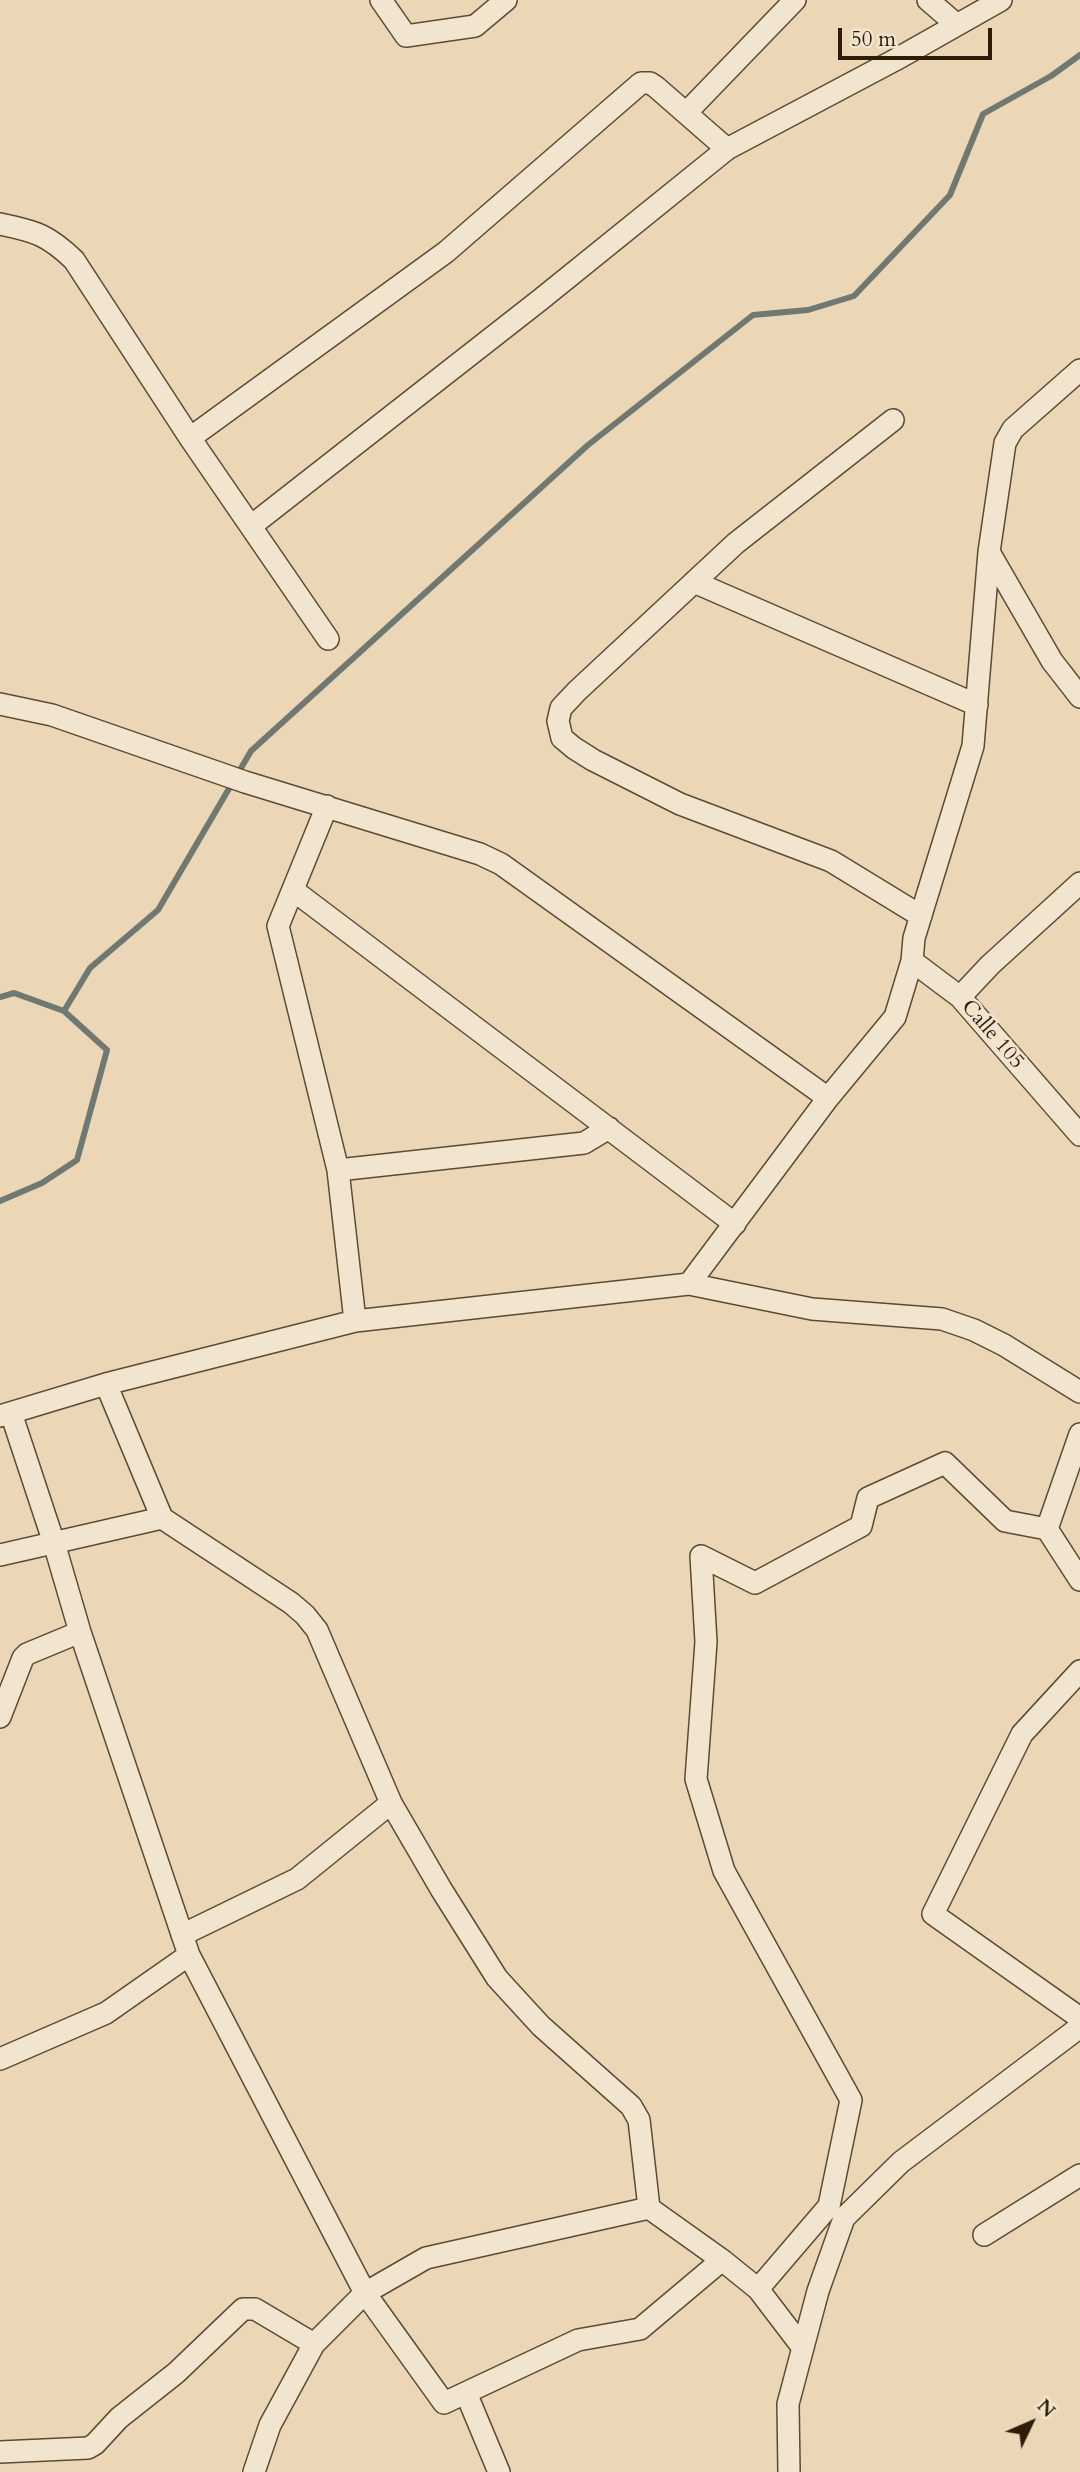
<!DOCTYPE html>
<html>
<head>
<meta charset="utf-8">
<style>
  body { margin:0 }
  #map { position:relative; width:1080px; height:2472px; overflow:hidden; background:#ebd7b6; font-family:Cardo,serif }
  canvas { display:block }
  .north { position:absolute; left:996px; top:2388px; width:70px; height:70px; -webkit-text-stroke:5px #f2e5d0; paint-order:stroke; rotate:46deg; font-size:19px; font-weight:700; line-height:28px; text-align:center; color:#2d1c07 }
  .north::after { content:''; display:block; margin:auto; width:24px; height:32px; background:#2d1c07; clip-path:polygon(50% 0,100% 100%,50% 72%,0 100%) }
  .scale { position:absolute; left:838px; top:28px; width:154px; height:32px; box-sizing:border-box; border:4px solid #2d1c07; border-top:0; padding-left:9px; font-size:21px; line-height:24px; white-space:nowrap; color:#2d1c07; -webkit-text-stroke:5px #f2e5d0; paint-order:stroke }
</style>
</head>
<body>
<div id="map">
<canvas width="1080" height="2472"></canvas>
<div class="north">N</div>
<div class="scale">50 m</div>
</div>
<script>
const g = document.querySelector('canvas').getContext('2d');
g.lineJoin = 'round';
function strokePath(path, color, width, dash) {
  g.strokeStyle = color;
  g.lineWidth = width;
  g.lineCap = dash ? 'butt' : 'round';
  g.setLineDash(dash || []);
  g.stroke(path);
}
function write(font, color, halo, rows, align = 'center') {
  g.font = font + ' Cardo,serif';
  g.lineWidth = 5;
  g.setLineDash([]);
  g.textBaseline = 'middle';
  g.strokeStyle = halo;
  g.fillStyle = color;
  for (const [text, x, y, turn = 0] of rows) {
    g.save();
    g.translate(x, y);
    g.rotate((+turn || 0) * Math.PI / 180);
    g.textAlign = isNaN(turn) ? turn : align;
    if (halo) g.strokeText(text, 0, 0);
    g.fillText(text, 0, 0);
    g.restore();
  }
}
const stream = new Path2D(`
  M0,997L14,993L64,1011
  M0,1201L42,1183L77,1160L107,1050L64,1011L90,968L158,910L251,751L588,445L753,315L808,310L854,296L950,195L983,114L1051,76L1080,55`);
const minor = new Path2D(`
  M381,0L406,36L475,26L506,0
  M928,0L957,25
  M686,113L795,0
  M0,224C35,231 48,235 74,260L190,438L328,639
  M1080,370L1013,429L1005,443L989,552L973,746L914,938L912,961L960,997L1080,1135
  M893,420L736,543L577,691L561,708L558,721L562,738L574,748L593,760L680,804L831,861L921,916
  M190,438L446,252L641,83H650L656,87L727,149
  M251,526L540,300L727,149L895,60L1001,0
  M989,552L1052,661L1080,697
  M694,582L977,705
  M0,704L52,715L245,782L480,854L501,864L828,1098
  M327,806L278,926L338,1170L355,1321
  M293,890L735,1224
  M960,997L990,965L1080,883
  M338,1170L584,1143L609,1128
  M689,1284L828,1098L895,1017L912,961
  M106,1384L162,1518L291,1603L305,1615L317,1630L391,1803L441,1889L497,1978L541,2026L631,2106L639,2120L649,2208
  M11,1413L54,1543L80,1632L189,1955L365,2293L444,2403L578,2340L640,2329L722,2260
  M0,1416L106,1384L355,1321L689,1284L812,1309L942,1319L974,1330L1004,1345L1080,1392
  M1047,1529L1080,1434
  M0,1555L162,1518
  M1080,1671L1022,1734L933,1914L1080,2018
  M0,1717L23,1658L27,1654L80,1632
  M182,1935L297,1879L391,1803
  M0,2059L106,2013L189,1955
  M984,2235L1080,2175
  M758,2289L829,2206L851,2100L724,1871L696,1779L706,1642L701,1556L755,1583L861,1526L868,1498L945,1463L1005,1521L1047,1529L1080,1580
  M466,2393L499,2472
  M0,2452L88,2448L95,2444L119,2418L176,2373L243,2309H255L314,2344
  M254,2472L270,2425L314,2344L365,2293L426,2258L649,2208L722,2260L758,2289L803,2348
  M789,2472L788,2404L818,2291L844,2218L901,2162L1080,2027`);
const streetNames = [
  ["Calle 105",992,1035,49]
];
strokePath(stream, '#6f7971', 6);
strokePath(minor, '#5c4b33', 24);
strokePath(minor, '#f2e5d0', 21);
write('21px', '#2d1c07', '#f2e5d0', streetNames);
</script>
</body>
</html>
